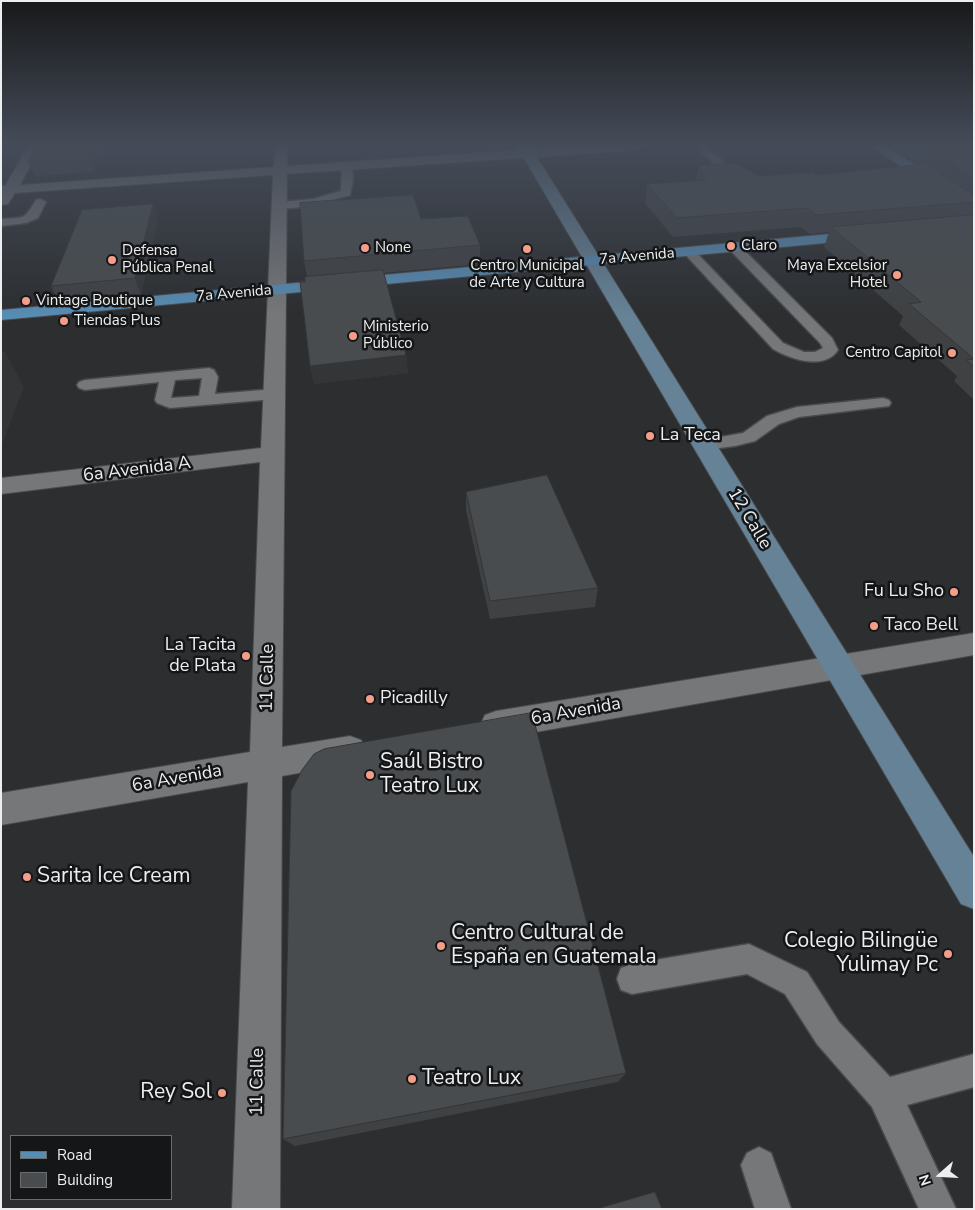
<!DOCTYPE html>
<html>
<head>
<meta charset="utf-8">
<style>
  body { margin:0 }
  #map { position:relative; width:975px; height:1210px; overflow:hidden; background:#2c2e30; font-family:"Nunito Sans",sans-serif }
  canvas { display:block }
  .frame { position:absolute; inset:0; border:2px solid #edeeef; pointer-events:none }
  .legend { position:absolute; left:10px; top:1135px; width:162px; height:65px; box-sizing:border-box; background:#151617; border:1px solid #6b6c6d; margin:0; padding:6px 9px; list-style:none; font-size:15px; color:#edeeef }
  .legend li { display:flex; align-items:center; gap:10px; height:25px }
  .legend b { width:25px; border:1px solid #6b6c6d }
  .north { position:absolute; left:915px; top:1150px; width:50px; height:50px; -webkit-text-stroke:4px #151617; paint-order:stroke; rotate:251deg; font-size:14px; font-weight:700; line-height:20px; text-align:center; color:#edeeef }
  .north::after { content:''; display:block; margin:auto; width:18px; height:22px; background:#edeeef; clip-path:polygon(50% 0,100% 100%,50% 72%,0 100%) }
</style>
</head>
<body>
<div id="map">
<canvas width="975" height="1210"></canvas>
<div class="frame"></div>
<ul class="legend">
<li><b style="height:6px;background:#578cb3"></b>Road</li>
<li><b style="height:14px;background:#494c4e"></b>Building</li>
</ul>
<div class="north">N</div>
</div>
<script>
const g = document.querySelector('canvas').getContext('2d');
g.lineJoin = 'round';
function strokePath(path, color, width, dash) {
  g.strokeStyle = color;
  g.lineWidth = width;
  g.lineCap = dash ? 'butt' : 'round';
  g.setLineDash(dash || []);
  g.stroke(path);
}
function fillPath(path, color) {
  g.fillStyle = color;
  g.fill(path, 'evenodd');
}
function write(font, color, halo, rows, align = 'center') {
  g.font = font + ' "Nunito Sans",sans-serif';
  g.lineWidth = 5;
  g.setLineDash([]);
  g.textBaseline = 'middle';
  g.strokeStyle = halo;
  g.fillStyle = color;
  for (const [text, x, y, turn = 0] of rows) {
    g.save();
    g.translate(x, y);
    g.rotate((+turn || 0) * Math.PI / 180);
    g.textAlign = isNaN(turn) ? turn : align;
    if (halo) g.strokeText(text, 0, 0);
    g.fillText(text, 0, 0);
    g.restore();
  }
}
const lane = new Path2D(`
  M694,146H705L727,165L726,167H718Z
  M347,164L352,167L353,181L350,195C335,199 286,215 274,205L280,202L313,199L341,191L342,167Z
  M40,199L46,202L38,218L26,223L1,226V219C26,217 23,221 36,200Z
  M735,244L739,245L832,338L838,350C824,371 790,359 773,349L683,252L685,249H693L783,343L804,352H815L823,348L820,343L731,251L729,248L731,245Z
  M209,368L214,370L218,377L215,394L274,389L280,391L282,394L280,397L274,399L170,408L157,403L155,400L159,382L85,390L79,388L77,385L79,382L85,380ZM202,378L199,396L171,398L175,380Z
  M883,398L889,400L891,403L889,406L799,417L779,424L755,441L735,446L704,450L698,449L695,445L698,441L704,440L743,433L767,416L797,407Z
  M749,944L807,972L839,1022L890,1077L974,1054V1087L907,1105L956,1209H919L872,1107L817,1044L785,994L747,974L632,994L621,990L617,979L621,968L632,964Z
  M759,1147L771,1153L791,1209H755L741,1165L747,1153Z`);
const street = new Path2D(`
  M28,146H41L20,185L274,167L275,146H287V166L577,146H644L638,150L287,174L282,747L350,736L361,740L366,750L361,760L350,764L282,776L280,1209H232L248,782L1,825V793L250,752L260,462L1,494V478L261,448L273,175L15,193L8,204L1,205V186H5Z
  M974,633V655L496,739L485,735L480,725L485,715L496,711Z`);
const secondary = new Path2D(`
  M517,146H530L974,857V909L961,904Z
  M871,146H886L974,204V215L969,214Z`);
const primary = new Path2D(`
  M863,231L868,233L871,236L868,239L1,320V310Z`);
const wall = new Path2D(`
  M38,146H105L94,172L35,176L28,161Z
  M889,146H974V400L954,381L957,376L899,325L903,316L824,247L829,232L810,234L801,227L673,237L645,203L647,184L696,181L699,166L759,176L816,175L918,165Z
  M153,204L158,220L141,295L59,303L51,286Z
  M421,219L480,245V264L383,273L406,355L408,373L314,384L310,366L305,282L307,277L304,261Z
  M466,492L598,588L595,607L490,619L466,511Z
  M626,1073L618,1082L295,1146L283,1139Z`);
const shadedWall = new Path2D(`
  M93,146H105L94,172L88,157Z
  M153,204L158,220L141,295L135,278Z
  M4,350L24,387L1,447V356Z
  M406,355L408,373L314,384L310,366Z`);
const building = new Path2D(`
  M38,146H93L88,157L28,161Z
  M922,146H974V178Z
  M736,163L759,176L813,172L816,175L927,164L974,195V202L816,215L807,208L677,218L647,184L705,180L699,166Z
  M413,195L421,219L468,216L480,245L304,261L300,203Z
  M153,204L135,278L51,286L82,210Z
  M974,215V367L966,360L974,359L909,304L921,302L831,227Z
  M383,270L406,355L310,366L300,282H305V277Z
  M547,475L598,588L490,601L466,492Z
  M532,713L626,1073L283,1139L291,791L302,770L314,754L324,749Z
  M655,1192L662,1209H597Z`);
const markers = [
  [731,246,5,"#f49e8a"],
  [365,248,5,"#f49e8a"],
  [527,249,5,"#f49e8a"],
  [112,260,5,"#f49e8a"],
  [897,275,5,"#f49e8a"],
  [26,301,5,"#f49e8a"],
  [64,321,5,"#f49e8a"],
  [353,336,5,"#f49e8a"],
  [952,353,5,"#f49e8a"],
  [650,436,5,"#f49e8a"],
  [954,592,5,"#f49e8a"],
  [874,626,5,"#f49e8a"],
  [246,656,5,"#f49e8a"],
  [370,699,5,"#f49e8a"],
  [370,775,5,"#f49e8a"],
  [27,877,5,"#f49e8a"],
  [441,946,5,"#f49e8a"],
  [948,954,5,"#f49e8a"],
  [412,1079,5,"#f49e8a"],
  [222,1093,5,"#f49e8a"]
];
const farPoinames = [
  ["Claro",741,246],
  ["None",375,248],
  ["Defensa",122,251],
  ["Pública Penal",122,268],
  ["Centro Municipal",527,266,"center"],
  ["de Arte y Cultura",527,283,"center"],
  ["Maya Excelsior",887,266,"right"],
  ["Hotel",887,283,"right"],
  ["Vintage Boutique",36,301],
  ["Tiendas Plus",74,321],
  ["Ministerio",363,327],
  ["Público",363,344],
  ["Centro Capitol",942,353,"right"]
];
const farStreetnames = [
  ["7a Avenida",637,257,-5],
  ["7a Avenida",234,294,-5]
];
const poiNames = [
  ["La Teca",660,436],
  ["Fu Lu Sho",944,592,"right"],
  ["Taco Bell",884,626],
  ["La Tacita",236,646,"right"],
  ["de Plata",236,667,"right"],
  ["Picadilly",380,699]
];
const streetNames = [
  ["6a Avenida A",137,470,-7],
  ["12 Calle",749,519,59],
  ["11 Calle",268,678,-89],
  ["6a Avenida",576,712,-10],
  ["6a Avenida",177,779,-10],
  ["11 Calle",258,1082,-89]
];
const nearPoinames = [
  ["Saúl Bistro",380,763],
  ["Teatro Lux",380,787],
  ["Sarita Ice Cream",37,877],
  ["Centro Cultural de",451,934],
  ["España en Guatemala",451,958],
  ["Colegio Bilingüe",938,942,"right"],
  ["Yulimay Pc",938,966,"right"],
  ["Teatro Lux",422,1079],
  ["Rey Sol",212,1093,"right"]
];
strokePath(lane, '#484a4c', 3);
strokePath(street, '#484a4c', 2);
strokePath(secondary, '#484a4c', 2);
strokePath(primary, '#484a4c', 2);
fillPath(lane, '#757779');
fillPath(street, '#757779');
fillPath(secondary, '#668296');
fillPath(primary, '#578cb3');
fillPath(wall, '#3f4143');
fillPath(shadedWall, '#333537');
fillPath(building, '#494c4e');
strokePath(building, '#333537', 1);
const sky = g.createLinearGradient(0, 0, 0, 316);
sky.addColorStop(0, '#18191a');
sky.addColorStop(0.46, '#454c59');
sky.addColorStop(1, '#454c5900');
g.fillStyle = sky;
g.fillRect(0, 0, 975, 316);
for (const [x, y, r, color] of markers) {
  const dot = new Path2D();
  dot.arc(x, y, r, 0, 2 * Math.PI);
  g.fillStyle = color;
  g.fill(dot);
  strokePath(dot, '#151617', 2);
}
write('15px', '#edeeef', '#151617', farPoinames, 'left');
write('15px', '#edeeef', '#151617', farStreetnames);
write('18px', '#edeeef', '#151617', poiNames, 'left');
write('18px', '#edeeef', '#151617', streetNames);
write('21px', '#edeeef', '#151617', nearPoinames, 'left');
</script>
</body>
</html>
